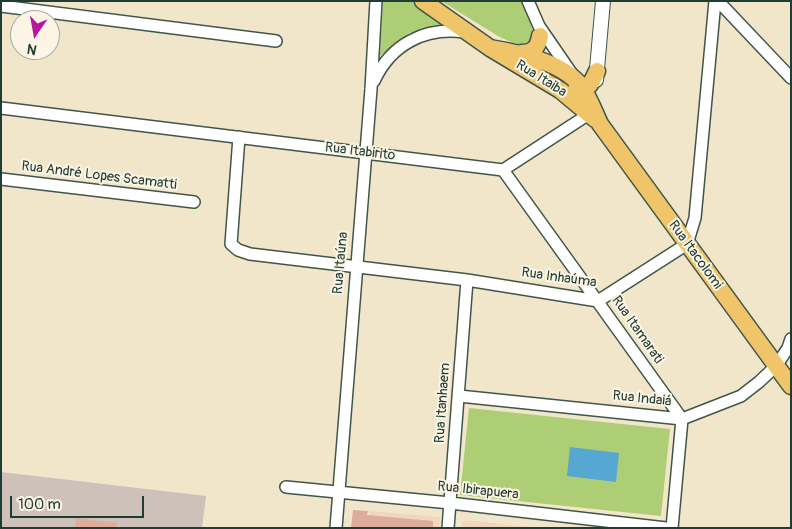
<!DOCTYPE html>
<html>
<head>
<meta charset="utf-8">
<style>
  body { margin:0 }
  #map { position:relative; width:792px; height:529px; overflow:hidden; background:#f2e6ca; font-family:Pangolin,sans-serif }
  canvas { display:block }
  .frame { position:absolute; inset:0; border:2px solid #1f3d34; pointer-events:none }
  .north { position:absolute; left:10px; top:10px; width:50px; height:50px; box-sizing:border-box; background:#fcf5e5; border:1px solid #a4ab9e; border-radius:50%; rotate:192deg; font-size:14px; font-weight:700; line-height:20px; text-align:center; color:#1f3d34 }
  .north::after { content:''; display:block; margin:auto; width:18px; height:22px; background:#b5179e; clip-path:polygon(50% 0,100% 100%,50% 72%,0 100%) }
  .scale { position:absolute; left:10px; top:496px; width:134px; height:22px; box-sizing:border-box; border:2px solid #1f3d34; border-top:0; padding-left:6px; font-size:15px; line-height:18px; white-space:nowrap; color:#1f3d34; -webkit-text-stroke:4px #fcf5e5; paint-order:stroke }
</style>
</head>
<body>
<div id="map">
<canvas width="792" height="529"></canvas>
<div class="frame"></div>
<div class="north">N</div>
<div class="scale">100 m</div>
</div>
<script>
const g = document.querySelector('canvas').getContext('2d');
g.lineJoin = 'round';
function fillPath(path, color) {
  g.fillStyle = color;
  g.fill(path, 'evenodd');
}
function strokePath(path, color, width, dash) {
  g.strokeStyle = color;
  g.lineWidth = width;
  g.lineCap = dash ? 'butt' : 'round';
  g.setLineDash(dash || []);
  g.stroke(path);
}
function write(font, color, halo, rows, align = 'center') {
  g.font = font + ' Pangolin,sans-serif';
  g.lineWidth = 4;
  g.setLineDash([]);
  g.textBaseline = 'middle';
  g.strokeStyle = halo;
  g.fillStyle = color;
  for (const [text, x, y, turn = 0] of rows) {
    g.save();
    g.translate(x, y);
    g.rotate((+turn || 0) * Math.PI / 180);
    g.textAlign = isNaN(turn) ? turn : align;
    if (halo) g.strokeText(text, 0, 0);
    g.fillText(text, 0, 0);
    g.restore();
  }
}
const built = new Path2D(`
  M370,511L440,517L439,528H368Z
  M467,520L537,528H461L462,522Z`);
const industrial = new Path2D(`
  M1,472L206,496L202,528H1Z`);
const green = new Path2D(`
  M383,1H417L453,25L409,33L380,56Z
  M441,1H521C527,15 537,30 531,45L521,47L498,36Z
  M469,408L670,429L661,516L460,495Z`);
const water = new Path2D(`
  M570,447L619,453L616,482L567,476Z`);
const building = new Path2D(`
  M353,510L368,511L367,515L433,521V528H351Z
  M76,518L117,523L116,528H75Z`);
const minor = new Path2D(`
  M528,1L539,26L572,74
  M718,1L791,78
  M1,6L276,41
  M374,81C391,44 425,27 464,32
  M1,108L503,170L589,114
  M239,137L231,244L238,250L250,254L467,280L598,301L687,244L695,218L715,1
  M503,170L682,419L672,528
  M1,179L194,202
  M459,396L682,419L741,396L759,382L776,366L788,348L791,339
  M286,487L450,503L666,528
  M336,528L371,89L376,1
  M448,528L467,280`);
const tertiary = new Path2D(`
  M596,80L603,1`);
const primary = new Path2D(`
  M423,1L490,48L560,90L595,119
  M490,48C519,53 562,62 581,86C589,97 594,111 600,124L791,386
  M521,53C533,53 538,48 540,36
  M575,91C588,92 592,82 597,71`);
const streetNames = [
  ["Rua Itaiba",541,79,32],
  ["Rua Itabirito",360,152,7],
  ["Rua André Lopes Scamatti",99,176,7],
  ["Rua Itacolomi",695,255,54],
  ["Rua Itaúna",341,263,-85],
  ["Rua Inhaúma",559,278,8],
  ["Rua Itamarati",637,330,55],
  ["Rua Indaiá",642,399,6],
  ["Rua Itanhaem",443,403,-86],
  ["Rua Ibirapuera",478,491,6]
];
fillPath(built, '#f1d5bd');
fillPath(industrial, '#cec1ba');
fillPath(green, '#aece76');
fillPath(water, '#56a7d1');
fillPath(building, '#ddac9b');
strokePath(minor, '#3f564a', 14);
strokePath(tertiary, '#3f564a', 16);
strokePath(primary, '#3f564a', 19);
strokePath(minor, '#fff', 11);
strokePath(tertiary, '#fff', 14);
strokePath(primary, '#f0c469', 16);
write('14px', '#1f3d34', '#fcf5e5', streetNames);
</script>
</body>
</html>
